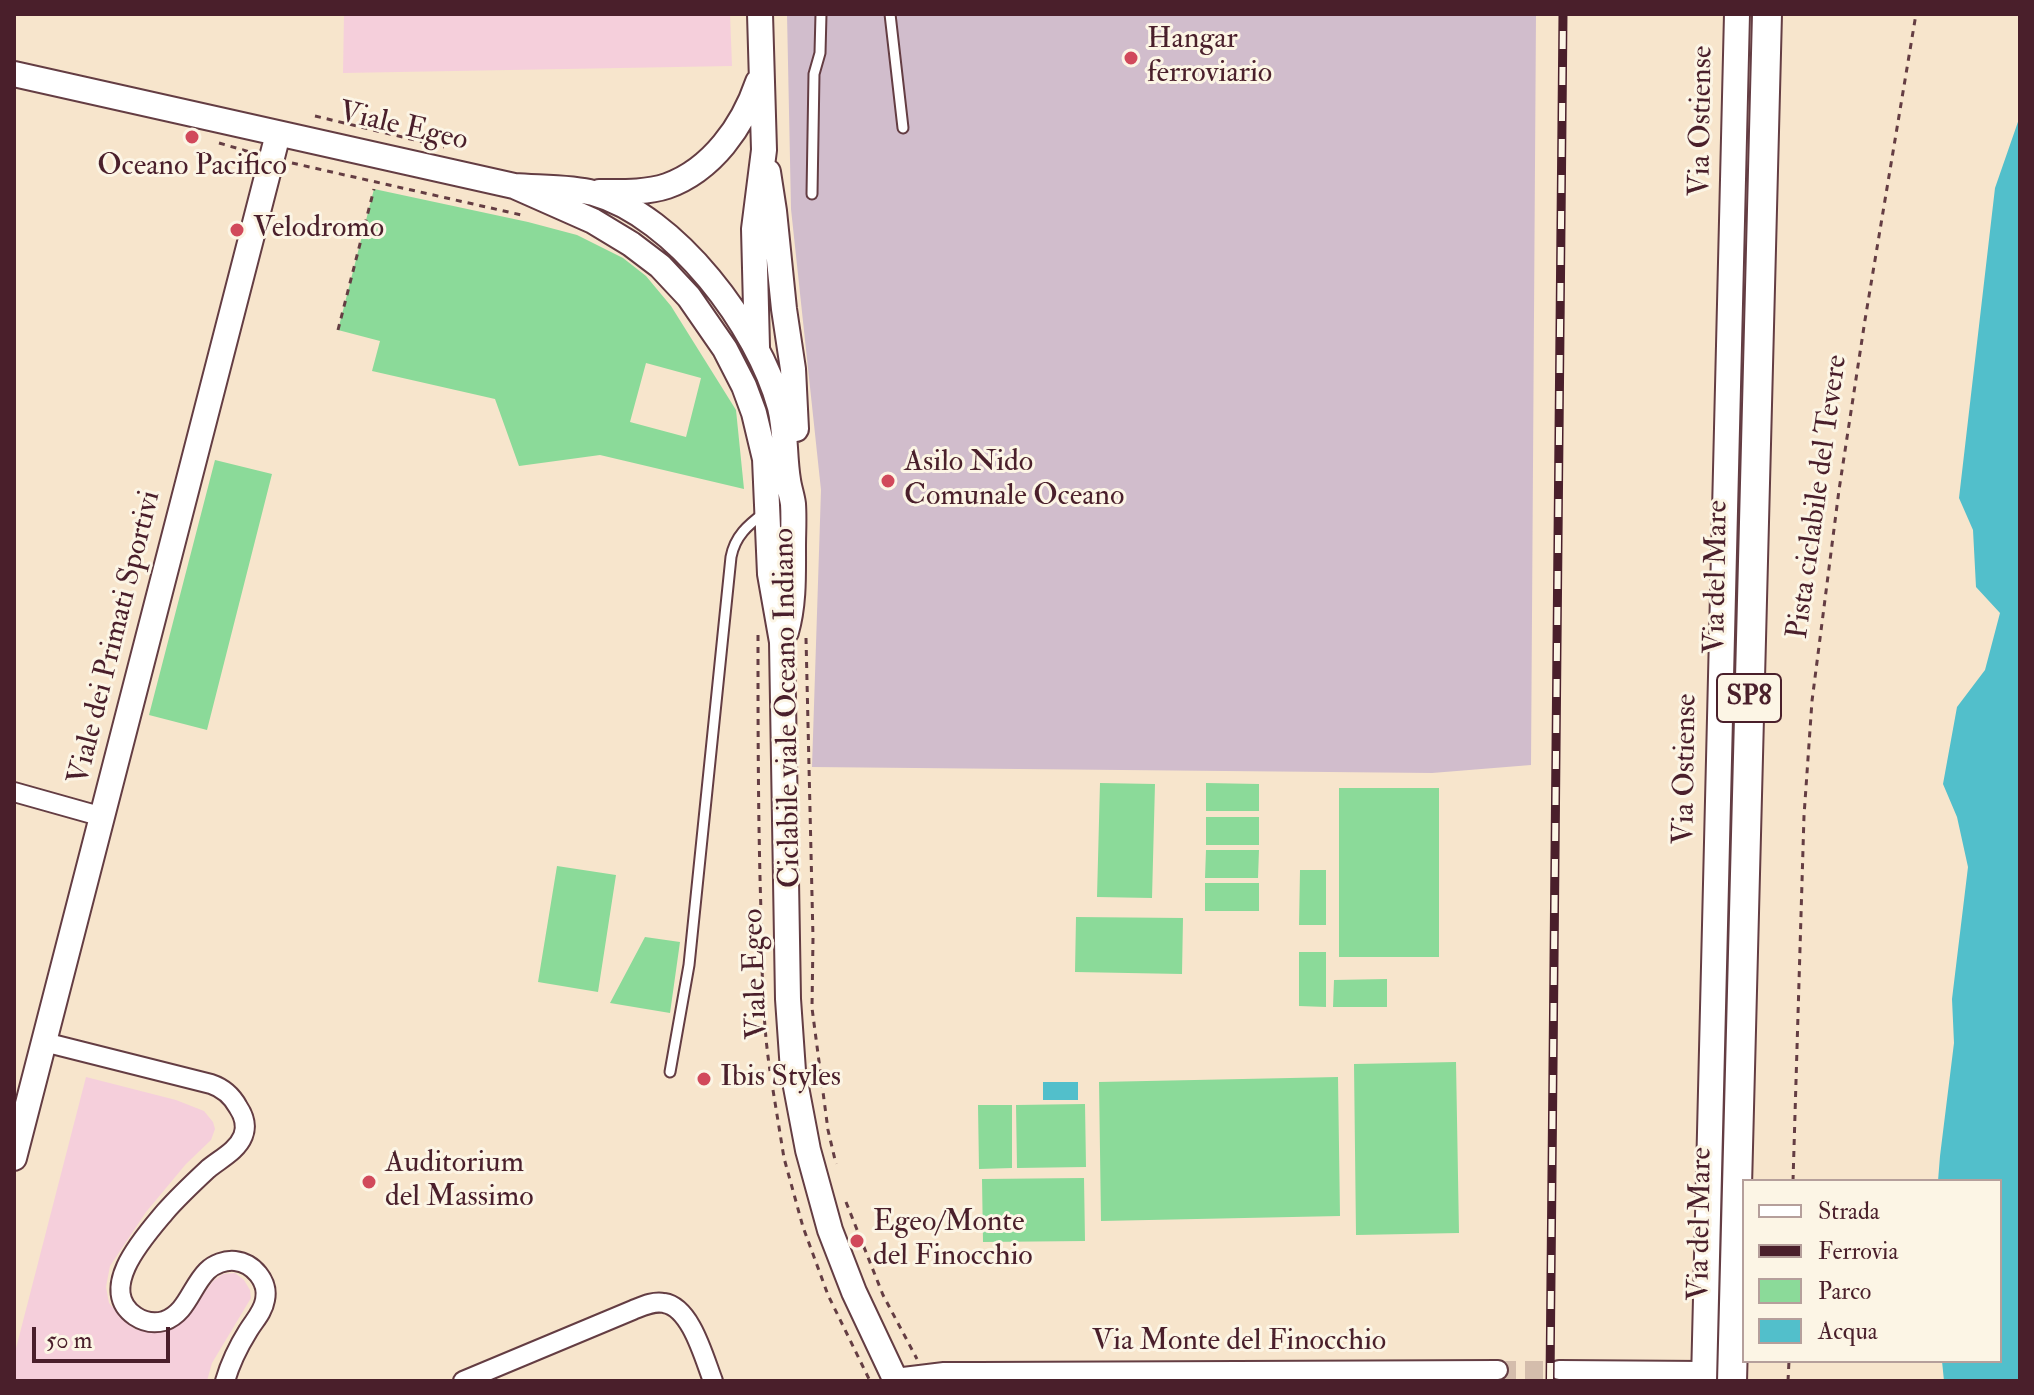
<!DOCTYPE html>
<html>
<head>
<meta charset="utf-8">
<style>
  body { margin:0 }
  #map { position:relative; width:2034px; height:1395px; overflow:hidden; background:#f7e5cc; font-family:"IM FELL Double Pica",serif }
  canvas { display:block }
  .frame { position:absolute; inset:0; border:16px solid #4a1f2b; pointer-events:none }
  .legend { position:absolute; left:1742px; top:1179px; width:260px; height:184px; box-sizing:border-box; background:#fcf5e5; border:2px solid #b59f9b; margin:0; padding:10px 14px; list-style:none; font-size:24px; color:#4a1f2b }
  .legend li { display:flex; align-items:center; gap:16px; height:40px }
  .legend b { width:40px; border:2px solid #b59f9b }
  .scale { position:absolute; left:32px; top:1327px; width:138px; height:36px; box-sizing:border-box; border:4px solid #4a1f2b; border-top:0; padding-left:10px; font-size:24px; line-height:28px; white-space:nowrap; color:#4a1f2b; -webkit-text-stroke:6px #fcf5e5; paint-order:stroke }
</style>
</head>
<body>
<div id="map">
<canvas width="2034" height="1395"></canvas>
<div class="frame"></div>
<ul class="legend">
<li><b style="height:10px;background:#fff"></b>Strada</li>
<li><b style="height:10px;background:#4a1f2b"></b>Ferrovia</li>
<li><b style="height:22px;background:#8bda99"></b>Parco</li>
<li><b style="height:22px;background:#52bfcb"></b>Acqua</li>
</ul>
<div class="scale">50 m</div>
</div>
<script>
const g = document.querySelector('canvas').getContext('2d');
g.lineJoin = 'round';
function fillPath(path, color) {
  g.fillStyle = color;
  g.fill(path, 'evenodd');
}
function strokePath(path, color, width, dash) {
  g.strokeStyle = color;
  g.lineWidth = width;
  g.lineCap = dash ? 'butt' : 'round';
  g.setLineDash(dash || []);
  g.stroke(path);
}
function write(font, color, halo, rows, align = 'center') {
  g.font = font + ' "IM FELL Double Pica",serif';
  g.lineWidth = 6;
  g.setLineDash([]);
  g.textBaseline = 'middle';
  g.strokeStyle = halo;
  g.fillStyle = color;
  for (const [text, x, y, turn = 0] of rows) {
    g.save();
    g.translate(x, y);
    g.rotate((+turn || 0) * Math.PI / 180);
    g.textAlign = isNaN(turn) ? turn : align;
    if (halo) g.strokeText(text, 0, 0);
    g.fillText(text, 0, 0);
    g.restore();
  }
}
const built = new Path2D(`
  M344,14H730L732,66L343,73Z
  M86,1077L176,1100L204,1111L213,1122L215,1129L211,1140L186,1164L146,1212L110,1266L106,1287L109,1303L123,1319L135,1329L154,1332L175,1326L189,1314L213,1281L223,1274L235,1273L244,1280L250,1290L251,1298L212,1363L207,1381H14V1356Z`);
const industrial = new Path2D(`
  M787,14H1536L1531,765L1432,773L812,767L821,490L791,209Z`);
const green = new Path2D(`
  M374,189L528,222L577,235L623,258L646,276L671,306L736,410L744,489L600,455L519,466L495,399L372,371L380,341L338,330ZM646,363L701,378L686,437L630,422Z
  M215,460L272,474L207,730L149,715Z
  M1100,783L1155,784L1152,898L1097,897Z
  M1206,783L1259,784V811H1206Z
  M1339,788H1439V957H1339Z
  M1206,817H1259V845H1206Z
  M1206,850H1259L1258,878H1205Z
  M557,866L616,875L598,992L538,982Z
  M1300,870H1326V925H1299Z
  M1205,883H1259V911H1205Z
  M1076,917L1183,918L1182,974L1075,972Z
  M645,937L680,942L670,1013L610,1003Z
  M1299,952H1326V1007L1299,1006Z
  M1387,979V1007H1333L1334,980Z
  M1456,1062L1459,1233L1356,1235L1354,1064Z
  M1338,1077L1340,1216L1101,1221L1099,1082Z
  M1085,1104L1086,1167L1017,1168L1016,1105Z
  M978,1105H1012V1168L979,1169Z
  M1084,1178L1085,1241L983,1242L982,1179Z`);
const water = new Path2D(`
  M2020,116V1381H1944L1942,1361H2000V1181H1938L1940,1156L1954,1043L1952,999L1968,867L1957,817L1943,784L1957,707L1985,670L2000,613L1976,587L1973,530L1959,498L1995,188Z
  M1043,1082H1078V1100H1043Z`);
const streetTunnel = new Path2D(`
  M1498,1370H1559`);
const path = new Path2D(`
  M315,116L444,147
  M219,143L250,152
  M292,163L526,216
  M338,330L374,189
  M758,635C758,727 758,819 761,912C762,965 762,1018 770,1071
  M806,638L813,938L812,1008L828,1130L836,1164
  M773,1090L784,1158L803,1227L828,1295L870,1381
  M1793,1181L1804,816L1812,701L1839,490L1865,320L1916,14
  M846,1202L883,1295L917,1359
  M1788,1381L1789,1361`);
const lane = new Path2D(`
  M890,14L903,128
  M812,194L814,74L820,53L821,14
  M670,1072L689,965L731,557C735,536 748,525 764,513`);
const street = new Path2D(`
  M14,792L103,817
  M44,1042L211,1084C223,1088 232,1096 238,1107C244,1116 247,1126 243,1136C237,1151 220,1159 208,1169C193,1183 178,1197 165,1212C145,1236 96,1289 135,1316C144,1322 153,1324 164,1321C187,1313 191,1287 207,1271C214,1264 225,1260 235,1261C253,1263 269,1281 265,1300C263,1312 254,1321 248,1331C238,1347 230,1364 225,1381
  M1559,1370L1704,1371
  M895,1378L944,1372H979L1498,1370
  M463,1381L633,1310C643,1306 653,1301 664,1303C691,1307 704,1358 713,1381`);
const secondary = new Path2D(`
  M14,74L514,186C538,188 571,187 593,193C676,216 758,327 780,407C786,431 784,456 788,480C789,488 792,496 793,504C794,518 793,533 793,547C793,575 794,604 786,632
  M768,172L774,211L784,309L793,369L796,429
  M514,186L593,221L631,244L660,266L689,297L725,349L744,386L754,413L765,459L770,574L782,642L788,999L793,1071L808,1150L830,1230L854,1292L896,1381
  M599,192C621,192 646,193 667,186C712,170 743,126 758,82
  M757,347L754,229L764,150L760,14
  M14,1158L278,134
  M1704,1381L1737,14`);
const primary = new Path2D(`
  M1732,1381L1767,14`);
const rail = new Path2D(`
  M1550,1381L1563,14`);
const markers = [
  [1131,58,8,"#d1495b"],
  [192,137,8,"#d1495b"],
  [237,230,8,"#d1495b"],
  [888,481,8,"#d1495b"],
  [704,1079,8,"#d1495b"],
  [369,1182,8,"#d1495b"],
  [857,1241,8,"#d1495b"]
];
const shields = [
  [1749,698,64]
];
const shieldNames = [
  ["SP8",1749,698]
];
const poiNames = [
  ["Hangar",1147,41],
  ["ferroviario",1147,75],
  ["Oceano Pacifico",192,168,"center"],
  ["Velodromo",253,230],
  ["Asilo Nido",904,464],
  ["Comunale Oceano",904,498],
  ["Ibis Styles",720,1079],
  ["Auditorium",385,1165],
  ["del Massimo",385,1199],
  ["Egeo/Monte",873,1224],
  ["del Finocchio",873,1258]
];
const streetNames = [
  ["Via Ostiense",1703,121,-89],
  ["Viale Egeo",403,128,13],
  ["Pista ciclabile del Tevere",1819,497,-82],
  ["Via del Mare",1718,577,-89],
  ["Viale dei Primati Sportivi",116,638,-76],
  ["Ciclabile viale Oceano Indiano",789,708,-91],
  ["Via Ostiense",1687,769,-89],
  ["Viale Egeo",757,974,-92],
  ["Via del Mare",1702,1224,-89],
  ["Via Monte del Finocchio",1239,1343]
];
fillPath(built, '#f5cfdb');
fillPath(industrial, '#d1bdcc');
fillPath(green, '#8bda99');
fillPath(water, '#52bfcb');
strokePath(streetTunnel, '#d4bdac', 18, [18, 9]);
strokePath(lane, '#643d43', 13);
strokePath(street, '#643d43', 22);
strokePath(secondary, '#643d43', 28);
strokePath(primary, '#643d43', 32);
strokePath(path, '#643d43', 3, [6, 6]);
strokePath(lane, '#fff', 9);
strokePath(street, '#fff', 18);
strokePath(secondary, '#fff', 24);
strokePath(primary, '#fff', 28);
strokePath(rail, '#4a1f2b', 9);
strokePath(rail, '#fcf5e5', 6, [18]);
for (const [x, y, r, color] of markers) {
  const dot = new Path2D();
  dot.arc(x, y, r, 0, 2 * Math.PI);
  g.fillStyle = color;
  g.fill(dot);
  strokePath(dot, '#fcf5e5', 3);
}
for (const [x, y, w] of shields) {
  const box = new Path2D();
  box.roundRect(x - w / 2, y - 24, w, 48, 6);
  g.fillStyle = '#fcf5e5';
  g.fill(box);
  strokePath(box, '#4a1f2b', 2);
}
write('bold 28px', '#4a1f2b', null, shieldNames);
write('30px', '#4a1f2b', '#fcf5e5', poiNames, 'left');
write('30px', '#4a1f2b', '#fcf5e5', streetNames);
</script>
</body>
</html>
